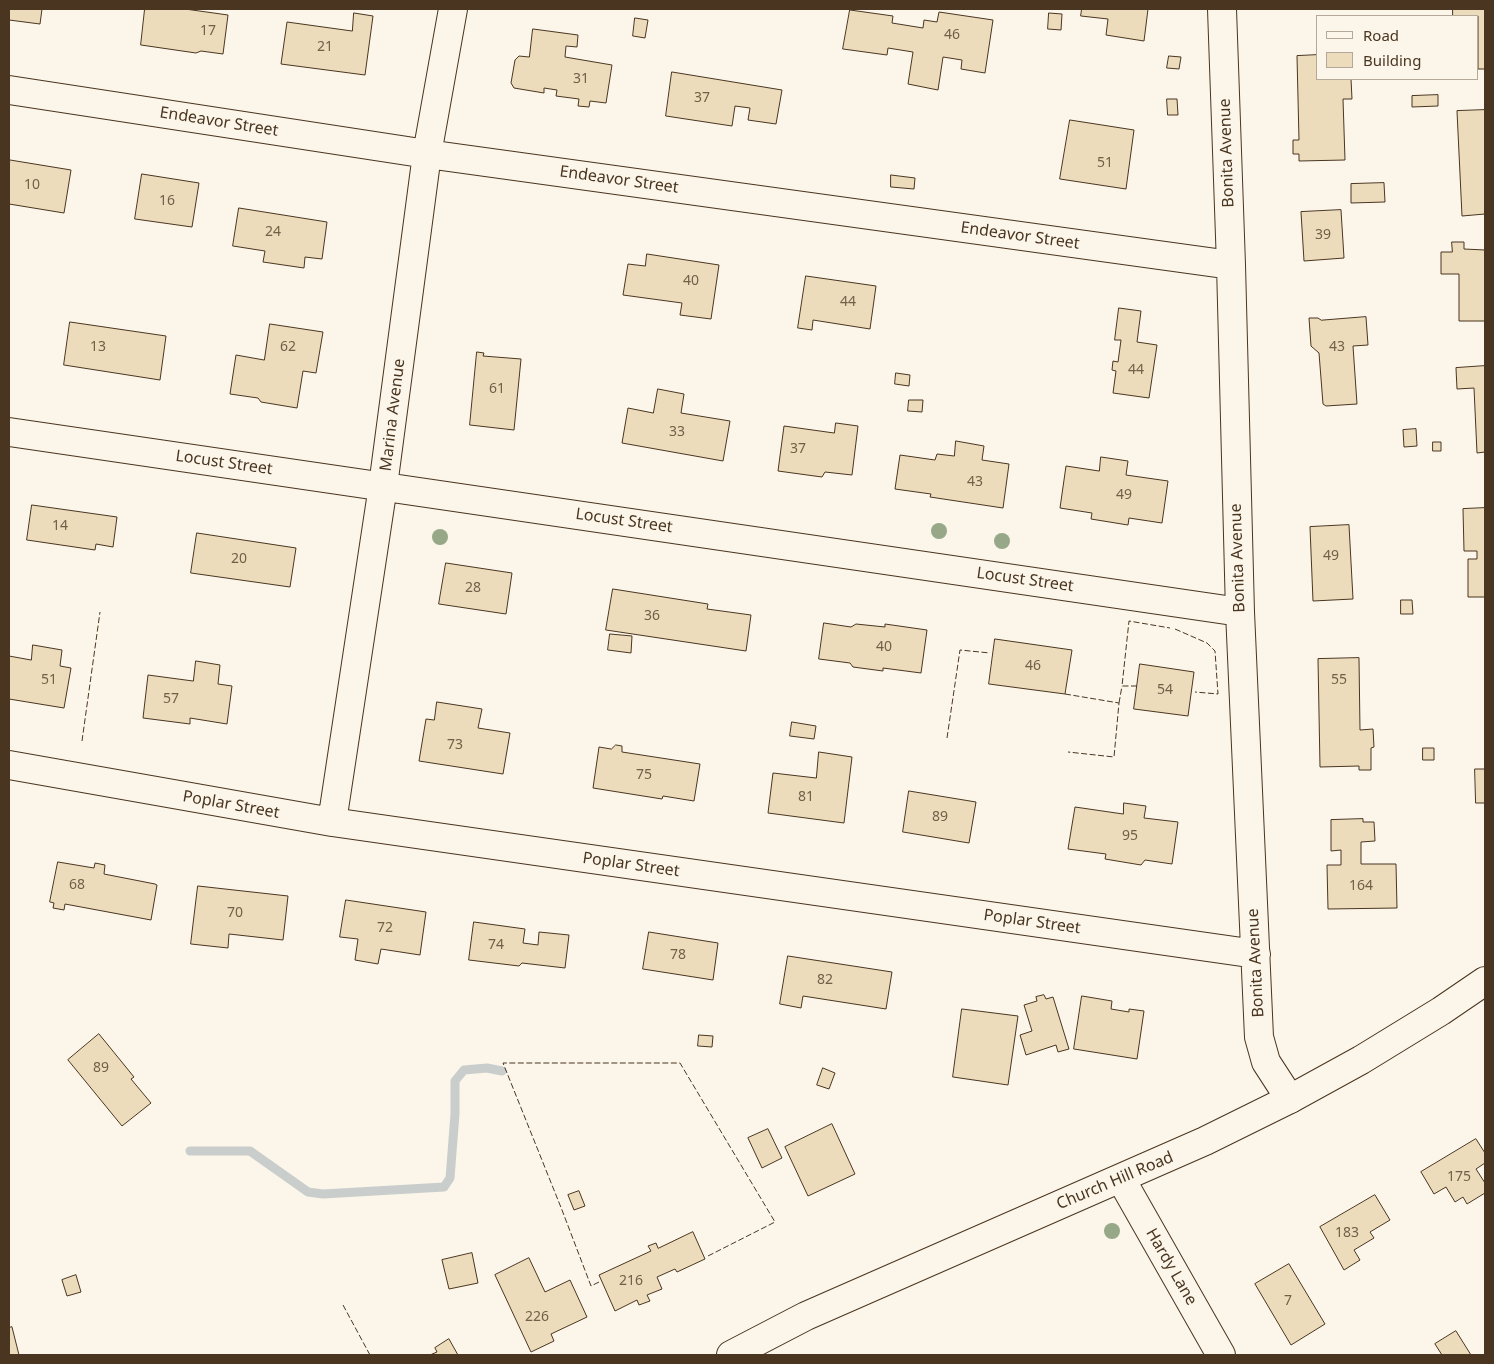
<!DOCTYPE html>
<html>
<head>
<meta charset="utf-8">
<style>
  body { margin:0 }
  #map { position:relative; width:1494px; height:1364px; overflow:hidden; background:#fbf6e9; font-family:"Noto Sans",sans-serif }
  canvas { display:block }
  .frame { position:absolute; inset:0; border:10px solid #4a3520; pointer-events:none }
  .legend { position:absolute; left:1316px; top:15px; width:162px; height:65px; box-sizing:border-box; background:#fbf6e9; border:1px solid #b4a999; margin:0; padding:6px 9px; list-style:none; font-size:15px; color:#4a3520 }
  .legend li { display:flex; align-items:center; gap:10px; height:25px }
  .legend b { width:25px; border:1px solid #b4a999 }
</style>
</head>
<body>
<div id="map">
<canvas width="1494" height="1364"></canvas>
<div class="frame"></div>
<ul class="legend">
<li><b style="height:6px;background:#fbf6e9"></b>Road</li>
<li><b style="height:14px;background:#ecdcbc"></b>Building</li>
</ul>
</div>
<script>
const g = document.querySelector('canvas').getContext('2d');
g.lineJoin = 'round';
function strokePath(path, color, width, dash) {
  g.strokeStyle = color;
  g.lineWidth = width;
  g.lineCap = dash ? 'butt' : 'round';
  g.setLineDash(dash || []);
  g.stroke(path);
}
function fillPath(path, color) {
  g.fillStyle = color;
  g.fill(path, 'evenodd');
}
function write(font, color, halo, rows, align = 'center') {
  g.font = font + ' "Noto Sans",sans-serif';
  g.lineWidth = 4;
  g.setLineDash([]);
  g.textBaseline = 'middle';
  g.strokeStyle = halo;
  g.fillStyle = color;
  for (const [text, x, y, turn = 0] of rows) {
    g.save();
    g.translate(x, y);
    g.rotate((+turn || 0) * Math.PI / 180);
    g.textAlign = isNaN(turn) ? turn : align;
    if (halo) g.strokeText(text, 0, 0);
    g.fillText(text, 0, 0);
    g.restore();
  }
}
const stream = new Path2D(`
  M190,1151H250L308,1192L323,1194L444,1187L450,1178L455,1114V1081L464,1070L487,1068L502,1071`);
const building = new Path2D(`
  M9,9H42L40,24L9,20Z
  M145,9H185L228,15L223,54L201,51L196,53L141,45Z
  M1082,9H1148L1144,41L1106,35L1108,19L1081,16Z
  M1453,9H1485V69H1478V16H1453Z
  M850,10L893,16L892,23L923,28L924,20L937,22L939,12L993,20L985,73L961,69L962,60L943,57L938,90L908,84L913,52L888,48L887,55L843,49Z
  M354,13L373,16L365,75L281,64L287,22L352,31Z
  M1049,13L1062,14L1061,30L1048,29Z
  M635,18L648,20L645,38L633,36Z
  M533,29L578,35L577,47L566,46L565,57L612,65L606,103L590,101L589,107L578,106L579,99L556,96L557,90L544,88V93L514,88L511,83L515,60L519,56L529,57Z
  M1318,55V79H1351L1352,99H1343L1345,160L1299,161V154H1293V140H1299L1297,56Z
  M1169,56L1181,57L1179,69L1167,68Z
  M672,72L782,90L776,124L748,120L750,108L735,106L732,126L666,116Z
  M1438,95V106L1412,107V96Z
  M1167,99H1177L1178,115H1168Z
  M1485,110V214L1462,216L1457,111Z
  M1070,120L1134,130L1126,189L1060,179Z
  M10,160L71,170L64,213L9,204Z
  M142,174L199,183L192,227L135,219Z
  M891,175L915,178L914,189L891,187Z
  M1384,183L1385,202L1351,203V184Z
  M239,208L327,222L322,259L305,257L304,268L263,262L265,251L233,246Z
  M1341,210L1344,258L1304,261L1301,212Z
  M1452,242H1464V249L1485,250V321H1459V274H1441V252H1452Z
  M647,254L719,265L711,319L680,315L682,303L623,295L628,264L645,266Z
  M806,276L876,286L870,329L813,320L812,330L798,328Z
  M1119,308L1141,311L1137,342L1157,345L1149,398L1113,393L1116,371L1112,370L1113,361L1118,362L1121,340H1115Z
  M1366,317L1368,345L1353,346L1357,404L1326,406L1323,404L1319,353L1311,346L1309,318H1318L1321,320Z
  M70,322L166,336L160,380L64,365Z
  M270,324L323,332L316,373L303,371L297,408L261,402L258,398L230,394L236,355L264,360Z
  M477,352L484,353L483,356L521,359L514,430L470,425Z
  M1485,366V452L1477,453L1474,388L1457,389L1456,368Z
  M896,373L910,375L909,386L895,384Z
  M658,389L684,394L681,413L730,421L723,461L622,443L628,408L653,413Z
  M909,400H923L922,412L908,411Z
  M836,423L858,426L852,475L825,472L822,477L778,471L784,426L834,433Z
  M1416,429L1417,446L1404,447L1403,430Z
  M956,441L984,446L982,460L1009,464L1003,508L930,497L931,494L895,489L900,455L935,460L937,454L954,456Z
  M1433,442H1441V451H1433Z
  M1101,457L1128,461L1126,475L1168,481L1162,523L1129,518L1128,525L1091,519L1092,513L1060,508L1066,466L1099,471Z
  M32,505L117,517L113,547L96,544L95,550L27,540Z
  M1485,508V597H1468V559H1477V551H1464L1463,509Z
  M1349,525L1353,599L1313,601L1310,527Z
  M197,533L296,548L290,587L191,573Z
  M446,563L512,573L506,614L439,604Z
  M613,589L708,604L707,609L751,615L746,651L606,630Z
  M1401,600H1412L1413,614H1401Z
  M824,623L851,627L856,624L885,627V624L927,630L921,673L883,668V671L853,667L850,663L819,659Z
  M610,634L632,636L631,653L608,650Z
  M995,639L1072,650L1065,694L989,684Z
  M33,645L62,650L60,666L71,668L64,708L9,699V656L31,660Z
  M1359,658L1360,730L1373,729L1374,747L1371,748V770H1359V766L1320,767L1318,659Z
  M196,661L220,665L218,684L232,686L227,724L190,718V724L143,718L148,675L193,681Z
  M1140,664L1194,672L1188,716L1134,709Z
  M437,702L482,709L478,728L510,733L503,774L419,761L426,719L434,720Z
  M792,722L816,726L814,739L790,736Z
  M616,745L622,746V752L700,764L694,801L663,796L662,799L593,788L599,747L611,749Z
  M1423,748H1434V760H1423Z
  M819,752L852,757L844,823L768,813L773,773L816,778Z
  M1475,769H1485V803H1476Z
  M909,791L976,802L969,843L903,832Z
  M1124,803L1146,806L1144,818L1178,822L1172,864L1145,860L1141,865L1105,859L1106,854L1068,849L1075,807L1123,814Z
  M1363,819V822H1374L1375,841L1361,842V864H1396L1397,908L1328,909L1327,865H1341V850L1331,851V820Z
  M58,862L94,868L95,863L105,865L104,874L155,884L157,885L151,920L65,904L64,910L53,908L54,903L50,902Z
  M198,886L288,896L283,940L229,934L228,948L191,944Z
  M346,900L426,912L420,955L381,949L378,964L355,960L358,939L340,937Z
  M474,922L525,929L523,943L538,945L539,932L569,935L565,968L522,963L519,966L469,960Z
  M649,932L718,943L713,980L643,969Z
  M788,956L892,972L886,1009L803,996L801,1008L780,1004Z
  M1044,995L1046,999L1053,997L1069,1049L1058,1052L1056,1045L1026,1055L1020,1035L1032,1031L1024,1005L1037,1001L1036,997Z
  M1082,996L1112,1001L1111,1009L1129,1012V1009L1144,1011L1137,1059L1074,1049Z
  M962,1009L1018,1016L1008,1085L953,1077Z
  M99,1034L134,1077L131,1079L151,1103L122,1126L68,1060Z
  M699,1035L713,1036L712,1047L698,1046Z
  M823,1068L835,1073L829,1089L817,1085Z
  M832,1124L855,1174L808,1196L785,1147Z
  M768,1129L782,1158L762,1168L748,1138Z
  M1476,1139L1485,1153V1163L1476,1169L1485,1183V1193L1467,1204L1463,1197L1455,1202L1446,1187L1434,1194L1421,1172Z
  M579,1191L585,1206L574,1210L568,1195Z
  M1375,1195L1390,1220L1370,1232L1374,1238L1354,1250L1360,1260L1344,1270L1320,1227Z
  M693,1232L705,1259L677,1272L675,1269L657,1277L662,1289L647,1295L650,1301L639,1305L637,1300L615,1311L599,1275L651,1251L648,1246L656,1243L658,1248Z
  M472,1253L478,1283L449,1289L442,1260Z
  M529,1258L545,1292L570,1280L587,1317L551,1334L554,1341L531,1352L495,1275Z
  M1289,1264L1325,1324L1291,1345L1255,1284Z
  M76,1275L81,1292L67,1296L62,1280Z
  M12,1327L19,1355H9V1328Z
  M1456,1331L1471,1355H1442L1435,1344Z
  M449,1339L458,1355H430L437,1352L435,1348Z`);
const minor = new Path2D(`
  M1222,9L1231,265L1240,612L1259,1037L1266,1062L1290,1099
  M9,90L427,154L1231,265
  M9,432L1240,612
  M9,765L332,822L1256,954
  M332,822L383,486L427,154L453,9
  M1121,1179L1221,1355`);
const major = new Path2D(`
  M731,1355L806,1316L1205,1141L1290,1099L1361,1060L1441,1011L1485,981`);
const fence = new Path2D(`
  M1175,629L1207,643L1215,651L1218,694L1195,692
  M1137,686H1122L1129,621L1170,628
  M1065,694L1119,703L1114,757L1068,752
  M1119,703L1122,686
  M947,738L960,650L990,653
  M82,741L100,612
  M599,1282L591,1286L562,1210L503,1063H680L775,1222L708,1256
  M343,1305L370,1355`);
const trees = [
  [939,531],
  [440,537],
  [1002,541],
  [1112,1231]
];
const numberNames = [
  ["17",208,31],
  ["46",952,35],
  ["21",325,47],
  ["31",581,79],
  ["37",702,98],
  ["51",1105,163],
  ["10",32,185],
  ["16",167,201],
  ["24",273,232],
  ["39",1323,235],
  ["40",691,281],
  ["44",848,302],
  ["13",98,347],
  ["62",288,347],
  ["43",1337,347],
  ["44",1136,370],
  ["61",497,389],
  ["33",677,432],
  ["37",798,449],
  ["43",975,482],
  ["49",1124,495],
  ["14",60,526],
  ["49",1331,556],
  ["20",239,559],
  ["28",473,588],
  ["36",652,616],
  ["40",884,647],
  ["46",1033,666],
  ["51",49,680],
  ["55",1339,680],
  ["54",1165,690],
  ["57",171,699],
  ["73",455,745],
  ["75",644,775],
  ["81",806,797],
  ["89",940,817],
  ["95",1130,836],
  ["68",77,885],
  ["164",1361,886],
  ["70",235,913],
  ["72",385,928],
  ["74",496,945],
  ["78",678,955],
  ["82",825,980],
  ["89",101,1068],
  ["175",1459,1177],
  ["183",1347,1233],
  ["216",631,1281],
  ["7",1288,1301],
  ["226",537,1317]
];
const streetNames = [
  ["Endeavor Street",219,122,9],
  ["Bonita Avenue",1227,153,-92],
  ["Endeavor Street",619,180,8],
  ["Endeavor Street",1020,236,8],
  ["Marina Avenue",393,415,-83],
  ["Locust Street",224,463,8],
  ["Locust Street",624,521,8],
  ["Bonita Avenue",1238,558,-92],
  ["Locust Street",1025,580,8],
  ["Poplar Street",231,805,10],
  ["Poplar Street",631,865,8],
  ["Poplar Street",1032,922,8],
  ["Bonita Avenue",1256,963,-93],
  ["Church Hill Road",1115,1181,-23],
  ["Hardy Lane",1171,1267,60]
];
strokePath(stream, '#c9cecd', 9);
fillPath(building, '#ecdcbc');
strokePath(building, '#4a3520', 1);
strokePath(minor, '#4a3520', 30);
strokePath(major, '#4a3520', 30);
strokePath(minor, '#fbf6e9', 28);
strokePath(major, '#fbf6e9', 28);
strokePath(fence, '#4a3520', 1, [6, 2.5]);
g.fillStyle = '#96a887';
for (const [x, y] of trees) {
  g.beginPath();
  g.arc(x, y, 8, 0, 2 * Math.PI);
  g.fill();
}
write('14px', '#725f47', null, numberNames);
write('16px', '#4a3520', '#fbf6e9', streetNames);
</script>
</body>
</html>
